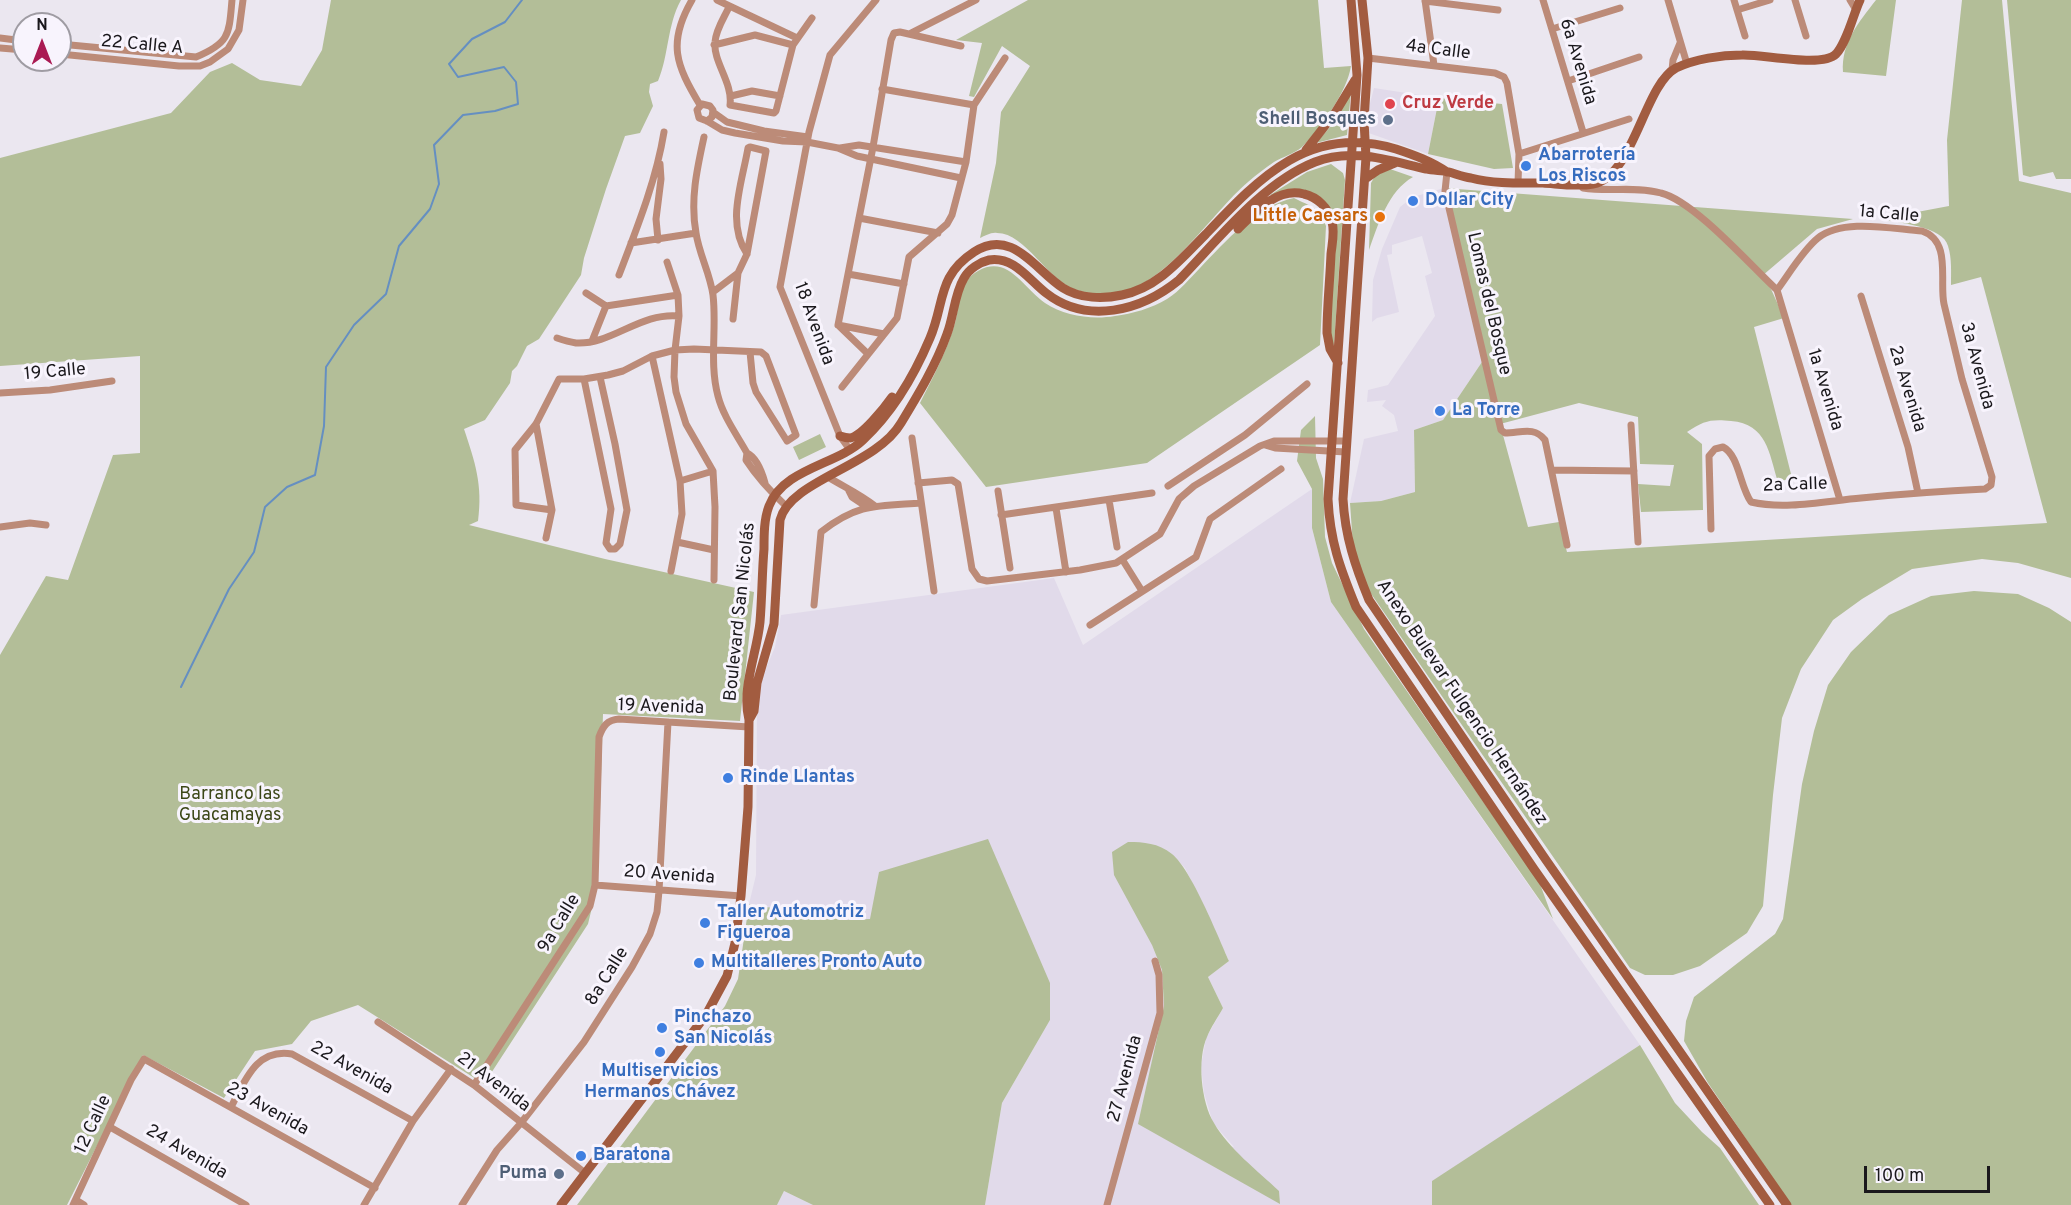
<!DOCTYPE html>
<html>
<head>
<meta charset="utf-8">
<style>
  body { margin:0 }
  #map { position:relative; width:2071px; height:1205px; overflow:hidden; background:#ebe7f0; font-family:Overpass,sans-serif }
  canvas { display:block }
  .north { position:absolute; left:12px; top:12px; width:60px; height:60px; box-sizing:border-box; background:#f8f4fd; border:2px solid #9f9ca3; border-radius:50%; rotate:0deg; font-size:16px; font-weight:700; line-height:24px; text-align:center; color:#1a181c }
  .north::after { content:''; display:block; margin:auto; width:21px; height:27px; background:#aa1a53; clip-path:polygon(50% 0,100% 100%,50% 72%,0 100%) }
  .scale { position:absolute; left:1864px; top:1166px; width:126px; height:27px; box-sizing:border-box; border:3px solid #1a181c; border-top:0; padding-left:8px; font-size:18px; line-height:21px; white-space:nowrap; color:#1a181c; -webkit-text-stroke:4px #f8f4fd; paint-order:stroke }
</style>
</head>
<body>
<div id="map">
<canvas width="2071" height="1205"></canvas>
<div class="north">N</div>
<div class="scale">100 m</div>
</div>
<script>
const g = document.querySelector('canvas').getContext('2d');
g.lineJoin = 'round';
function fillPath(path, color) {
  g.fillStyle = color;
  g.fill(path, 'evenodd');
}
function strokePath(path, color, width, dash) {
  g.strokeStyle = color;
  g.lineWidth = width;
  g.lineCap = dash ? 'butt' : 'round';
  g.setLineDash(dash || []);
  g.stroke(path);
}
function write(font, color, halo, rows, align = 'center') {
  g.font = font + ' Overpass,sans-serif';
  g.lineWidth = 6;
  g.setLineDash([]);
  g.textBaseline = 'middle';
  g.strokeStyle = halo;
  g.fillStyle = color;
  for (const [text, x, y, turn = 0] of rows) {
    g.save();
    g.translate(x, y);
    g.rotate((+turn || 0) * Math.PI / 180);
    g.textAlign = isNaN(turn) ? turn : align;
    if (halo) g.strokeText(text, 0, 0);
    g.fillText(text, 0, 0);
    g.restore();
  }
}
const built = new Path2D(`
  M1374,88L1439,98L1428,154L1363,131Z
  M1444,188L1484,359L1443,420L1414,430L1415,492L1381,501L1350,503L1364,439L1398,431L1394,415L1382,406L1386,400L1367,402L1368,390L1388,385L1435,316L1425,276L1432,273L1422,236L1392,245V254L1387,255L1399,312L1377,318L1372,322L1373,280L1382,249L1400,207L1413,197Z
  M1312,489V528L1331,602L1640,1045L1433,1181L1432,1205H985L1002,1103L1050,1020L870,919L843,920L749,904L756,875L757,706L761,680L775,647L781,615L1054,578L1083,645ZM1172,854L1185,868L1229,961L1208,977L1223,1008L1206,1038L1201,1066L1204,1093L1213,1123L1234,1147L1139,1124L1164,1006L1162,970L1152,945Z
  M784,1191L813,1205H777Z`);
const green = new Path2D(`
  M331,0H681C667,25 669,55 658,81L650,84L649,92L653,106L640,133L625,136L606,189L584,258L581,275L539,339L527,346L517,366L512,371L510,383L485,420L464,429C475,462 483,485 478,521L469,525L605,559L754,592L740,721L603,714L600,810L594,899L588,924L484,1084L358,1005L311,1021L292,1044L255,1051L224,1098L143,1055L67,1205H0V655L46,576L68,580L113,455L140,453V356L0,366V158L171,113L210,72L232,63L260,80L301,86L322,50Z
  M1028,0H1318L1324,68L1351,66C1347,92 1321,128 1302,147C1294,154 1282,157 1274,162C1265,168 1256,175 1248,182C1212,212 1163,291 1113,293C1102,294 1087,294 1077,290C1047,281 1026,233 997,233C991,232 985,236 980,238L996,163L1001,112L1030,66L1002,46L974,97L969,96L982,43L956,40Z
  M1876,0H1896L1886,76L1843,72C1841,43 1859,22 1876,0Z
  M1962,0H2002L2019,181L2071,193V578L2018,563L1982,559L1912,569L1862,599L1833,620L1801,669L1782,718L1773,795L1763,906L1747,933L1700,966L1673,975H1645L1630,968L1365,585L1353,546L1350,503L1381,501L1415,492L1414,430L1443,420L1484,359L1444,188L1853,219L1817,229L1762,276L1771,289L1784,318L1754,327L1792,478L1778,482C1769,453 1767,424 1731,421C1710,419 1704,421 1687,432L1702,444L1703,510L1641,512L1638,484L1670,486L1674,465L1640,464L1638,417L1579,403L1500,424L1528,527L1559,522L1567,552L2047,523L1981,277L1951,285C1951,273 1952,258 1948,246C1943,226 1898,223 1880,219L1949,206L1947,140Z
  M2007,0H2071V179H2056L2053,172L2030,177L2023,175Z
  M1351,91L1347,135L1316,143L1332,125Z
  M1439,98L1502,104L1513,168L1494,169L1428,154Z
  M1331,164L1343,173L1345,180L1334,346L1330,339L1335,231L1313,196L1270,195L1307,172Z
  M1390,169L1413,177C1388,191 1378,225 1369,250L1371,183L1375,176Z
  M1294,198C1311,207 1319,206 1326,226L1320,345L1147,463L986,487L920,403C933,377 947,351 955,323C958,312 958,299 963,288C966,280 971,275 978,271C1008,254 1023,288 1045,303C1065,316 1092,320 1115,316C1132,314 1152,308 1167,299C1180,291 1190,278 1200,268C1226,241 1256,206 1294,198Z
  M1315,416L1316,458L1323,479L1325,537L1332,563L1364,629L1540,884L1553,919L1331,602L1312,528V489L1297,461L1301,430Z
  M820,434L826,447L799,460L793,447Z
  M1974,591L2018,594L2049,608L2071,622V1205H1791L1708,1083L1684,1041L1686,1021L1694,997L1775,934L1783,919L1802,784L1814,731L1828,685L1851,652L1889,615L1931,596Z
  M988,839L1050,983V1020L1002,1103L985,1205H813L784,1191L777,1205H577L725,1006L738,979L749,904L843,920L870,919L879,872Z
  M1128,842C1144,842 1158,843 1172,854C1191,869 1218,936 1229,961L1208,977L1223,1008C1218,1017 1211,1027 1207,1037C1197,1059 1201,1102 1214,1123C1228,1148 1258,1171 1279,1191L1280,1204L1138,1124L1164,1006L1162,970L1152,945L1114,875L1112,852Z
  M1640,1045L1675,1103L1702,1132L1720,1148L1759,1205H1432V1181Z`);
const stream = new Path2D(`
  M181,687L229,589L254,552L265,507L287,487L315,475L324,426L326,367L354,325L386,294L399,246L430,209L439,184L434,145L463,115L495,111L518,104L516,82L504,67L458,77L449,64L472,39L505,22L522,0`);
const street = new Path2D(`
  M692,0C667,43 676,65 700,105
  M717,0L797,38
  M1425,0L1434,65
  M1543,0L1583,132
  M1668,0L1687,64
  M1734,0L1745,36
  M1795,0L1806,36
  M1850,0L1856,10
  M1425,1L1498,10
  M729,7C724,18 716,29 715,42C713,62 733,83 730,105L774,113L776,111L793,45L812,18
  M1737,10L1770,0
  M1552,29L1620,8
  M911,33L976,0
  M0,38L24,41
  M60,44L196,57C230,43 229,34 232,0
  M714,45L755,35L793,45
  M0,48L24,50
  M60,54L179,66H200L210,62L228,49L239,30L243,0
  M1368,58L1495,73L1504,77L1507,83L1519,154L1518,183
  M1672,70L1673,60L1680,43
  M1568,81L1639,57
  M882,89L974,105
  M731,96L752,91L780,96
  M713,112L727,122L764,131L808,137
  M707,121L712,117L713,110L710,106L702,104L697,110L699,118L707,121L722,130L735,133L783,141L807,142L838,148L857,156L961,178
  M704,137C697,169 690,200 696,233C699,254 710,273 713,295C717,328 709,363 718,396C723,416 737,435 747,453C757,458 762,472 765,483
  M840,148L859,145L966,162
  M1519,154L1629,119
  M1447,172L1445,191L1501,430L1505,433C1521,433 1534,426 1545,440L1567,545
  M1583,188C1609,192 1636,186 1661,193C1694,201 1750,265 1777,290
  M859,218L938,233
  M658,240L656,219L661,179L660,164
  M631,243L696,233
  M667,262L678,295L679,316L675,350L674,377L676,392L686,424L713,471L715,507L714,580
  M848,274L904,284
  M619,275C637,228 656,181 664,132
  M1777,290L1840,500
  M713,292L738,273
  M586,293L606,306L678,295
  M1861,296L1908,447L1918,493
  M733,319L738,273L747,254L766,151L750,147L748,148C742,183 726,223 747,254
  M838,325L884,334
  M557,338C563,340 570,342 576,343C612,345 640,312 679,316
  M592,341L606,306
  M868,354L838,325L873,147L891,40L894,33L900,32L961,46
  M652,356L680,481L682,514L671,571
  M584,379L611,509L606,543L610,549H615L620,544L627,510L615,444L600,377
  M842,387L897,318L909,257L947,224L952,215L966,162L974,105L1005,58
  M0,393L50,390L112,381
  M536,424L552,510L546,538
  M1631,425L1638,542
  M912,438L934,591
  M1265,445L1275,448L1346,452
  M850,450L840,436L780,287L809,132L830,55L876,0
  M747,453L746,460C757,477 771,492 786,506
  M1552,470L1634,471
  M828,477C844,487 860,494 875,506
  M680,481L713,471
  M918,483L952,480L958,484L972,569L979,579L987,581L1080,570L1116,563L1160,534L1179,499L1194,486L1260,446L1274,441H1346
  M1168,486L1245,435L1307,384
  M849,491L852,497L867,507
  M998,491L1010,568
  M1109,500L1117,547
  M1056,508L1066,572
  M552,510L516,505L515,450L536,424L559,379H584L608,375L623,371L652,356L675,350L694,349L761,352L766,356L796,435L787,441L756,392L753,383L750,352
  M1001,515L1152,493
  M0,527L30,523L46,525
  M1711,529L1709,456L1715,449L1723,447C1739,455 1740,487 1751,502C1785,510 1826,501 1861,498C1902,494 1944,491 1985,489L1991,485L1992,477L1962,379L1944,304C1939,281 1952,241 1922,231C1892,229 1843,218 1818,238C1803,250 1789,274 1777,290
  M677,542L714,550
  M1122,559L1142,591
  M814,605L821,532C858,503 877,506 921,503
  M1090,625L1196,557L1210,519L1281,469
  M595,885L741,896
  M378,1022L474,1085L585,1173
  M474,1085L590,906L595,885L599,737C603,726 607,720 619,719L749,727
  M231,1107C245,1081 256,1048 292,1054L413,1121
  M110,1127L246,1205
  M76,1200L84,1205
  M73,1205L131,1080L144,1059L375,1188
  M364,1205L413,1121L451,1069
  M462,1205L497,1150L521,1123L584,1042L632,967L650,934L657,912L659,891L668,722
  M1107,1205L1160,1013L1159,975L1155,961`);
const secondary = new Path2D(`
  M1351,0L1357,75L1328,499C1330,541 1340,568 1356,607L1534,869L1770,1205
  M1362,0L1368,58L1364,121L1366,157L1343,499C1345,536 1355,566 1369,600L1546,860L1787,1205
  M1306,150L1335,113L1355,80
  M1365,179L1378,170L1397,162
  M1238,229C1255,212 1277,187 1304,194C1317,197 1329,208 1332,222C1335,232 1332,244 1331,254C1330,280 1327,306 1327,333L1330,349L1338,363
  M840,436C843,437 846,438 850,438C862,436 885,407 892,397
  M749,720L754,711L757,683L774,624L780,520C790,480 876,466 901,423C918,395 936,365 947,334C954,316 954,295 964,278C969,269 980,262 989,260C1014,256 1029,280 1046,293C1087,325 1141,311 1179,280C1218,240 1262,183 1315,162C1352,147 1390,161 1426,169C1434,171 1442,170 1449,172C1456,174 1463,177 1471,178C1494,184 1519,183 1543,183C1559,184 1577,187 1593,184C1634,176 1644,85 1676,68C1695,59 1721,55 1742,55C1763,54 1822,68 1836,54C1847,42 1853,15 1860,0
  M561,1205L706,1015L727,976L735,943L741,896L748,807L749,720C741,689 757,653 760,622C762,598 762,573 764,549C764,535 764,519 769,506C784,468 837,465 863,440C894,411 914,376 930,338C945,303 937,276 974,252C1012,227 1035,270 1063,288C1080,299 1104,299 1122,295C1158,288 1182,258 1206,234C1260,177 1311,123 1396,149C1414,155 1431,161 1447,172`);
const markers = [
  [1390,104,6,"#e0444e"],
  [1388,120,6,"#5c6f8a"],
  [1526,166,6,"#3f7fe0"],
  [1413,201,6,"#3f7fe0"],
  [1380,217,6,"#e8710a"],
  [1440,411,6,"#3f7fe0"],
  [728,778,6,"#3f7fe0"],
  [705,923,6,"#3f7fe0"],
  [699,963,6,"#3f7fe0"],
  [662,1028,6,"#3f7fe0"],
  [660,1052,6,"#3f7fe0"],
  [581,1156,6,"#3f7fe0"],
  [559,1174,6,"#5c6f8a"]
];
const streetNames = [
  ["22 Calle A",142,46,5],
  ["4a Calle",1438,51,7],
  ["6a Avenida",1577,62,73],
  ["1a Calle",1889,215,5],
  ["Lomas del Bosque",1488,304,77],
  ["18 Avenida",813,324,70],
  ["3a Avenida",1976,366,75],
  ["19 Calle",55,373,-5],
  ["2a Avenida",1906,389,73],
  ["1a Avenida",1824,390,73],
  ["2a Calle",1795,486,-2],
  ["Boulevard San Nicolás",741,612,-84],
  ["Anexo Bulevar Fulgencio Hernández",1461,703,56],
  ["19 Avenida",661,708,2],
  ["20 Avenida",669,876,4],
  ["9a Calle",560,924,-59],
  ["8a Calle",608,977,-58],
  ["22 Avenida",351,1069,29],
  ["27 Avenida",1126,1079,-75],
  ["21 Avenida",493,1083,37],
  ["23 Avenida",267,1110,29],
  ["12 Calle",94,1125,-65],
  ["24 Avenida",186,1153,30]
];
const healthNames = [
  ["Cruz Verde",1402,104]
];
const serviceNames = [
  ["Shell Bosques",1376,120],
  ["Puma",547,1174]
];
const shopNames = [
  ["Abarrotería",1538,156],
  ["Los Riscos",1538,177],
  ["Dollar City",1425,201],
  ["La Torre",1452,411],
  ["Rinde Llantas",740,778],
  ["Taller Automotriz",717,913],
  ["Figueroa",717,934],
  ["Multitalleres Pronto Auto",711,963],
  ["Pinchazo",674,1018],
  ["San Nicolás",674,1039],
  ["Multiservicios",660,1072,"center"],
  ["Hermanos Chávez",660,1093,"center"],
  ["Baratona",593,1156]
];
const foodNames = [
  ["Little Caesars",1368,217]
];
const parkNames = [
  ["Barranco las",230,795],
  ["Guacamayas",230,816]
];
fillPath(built, '#e1daea');
fillPath(green, '#b3be98');
strokePath(stream, '#658fc1', 2);
strokePath(street, '#bc8b78', 7);
strokePath(secondary, '#a25c40', 9);
for (const [x, y, r, color] of markers) {
  const dot = new Path2D();
  dot.arc(x, y, r, 0, 2 * Math.PI);
  g.fillStyle = color;
  g.fill(dot);
  strokePath(dot, '#f8f4fd', 2);
}
write('18px', '#1a181c', '#f8f4fd', streetNames);
write('bold 18px', '#be3a42', '#f8f4fd', healthNames, 'left');
write('bold 18px', '#4e5e75', '#f8f4fd', serviceNames, 'right');
write('bold 18px', '#366cbe', '#f8f4fd', shopNames, 'left');
write('bold 18px', '#c56008', '#f8f4fd', foodNames, 'right');
write('18px', '#3c4717', '#f8f4fd', parkNames);
</script>
</body>
</html>
